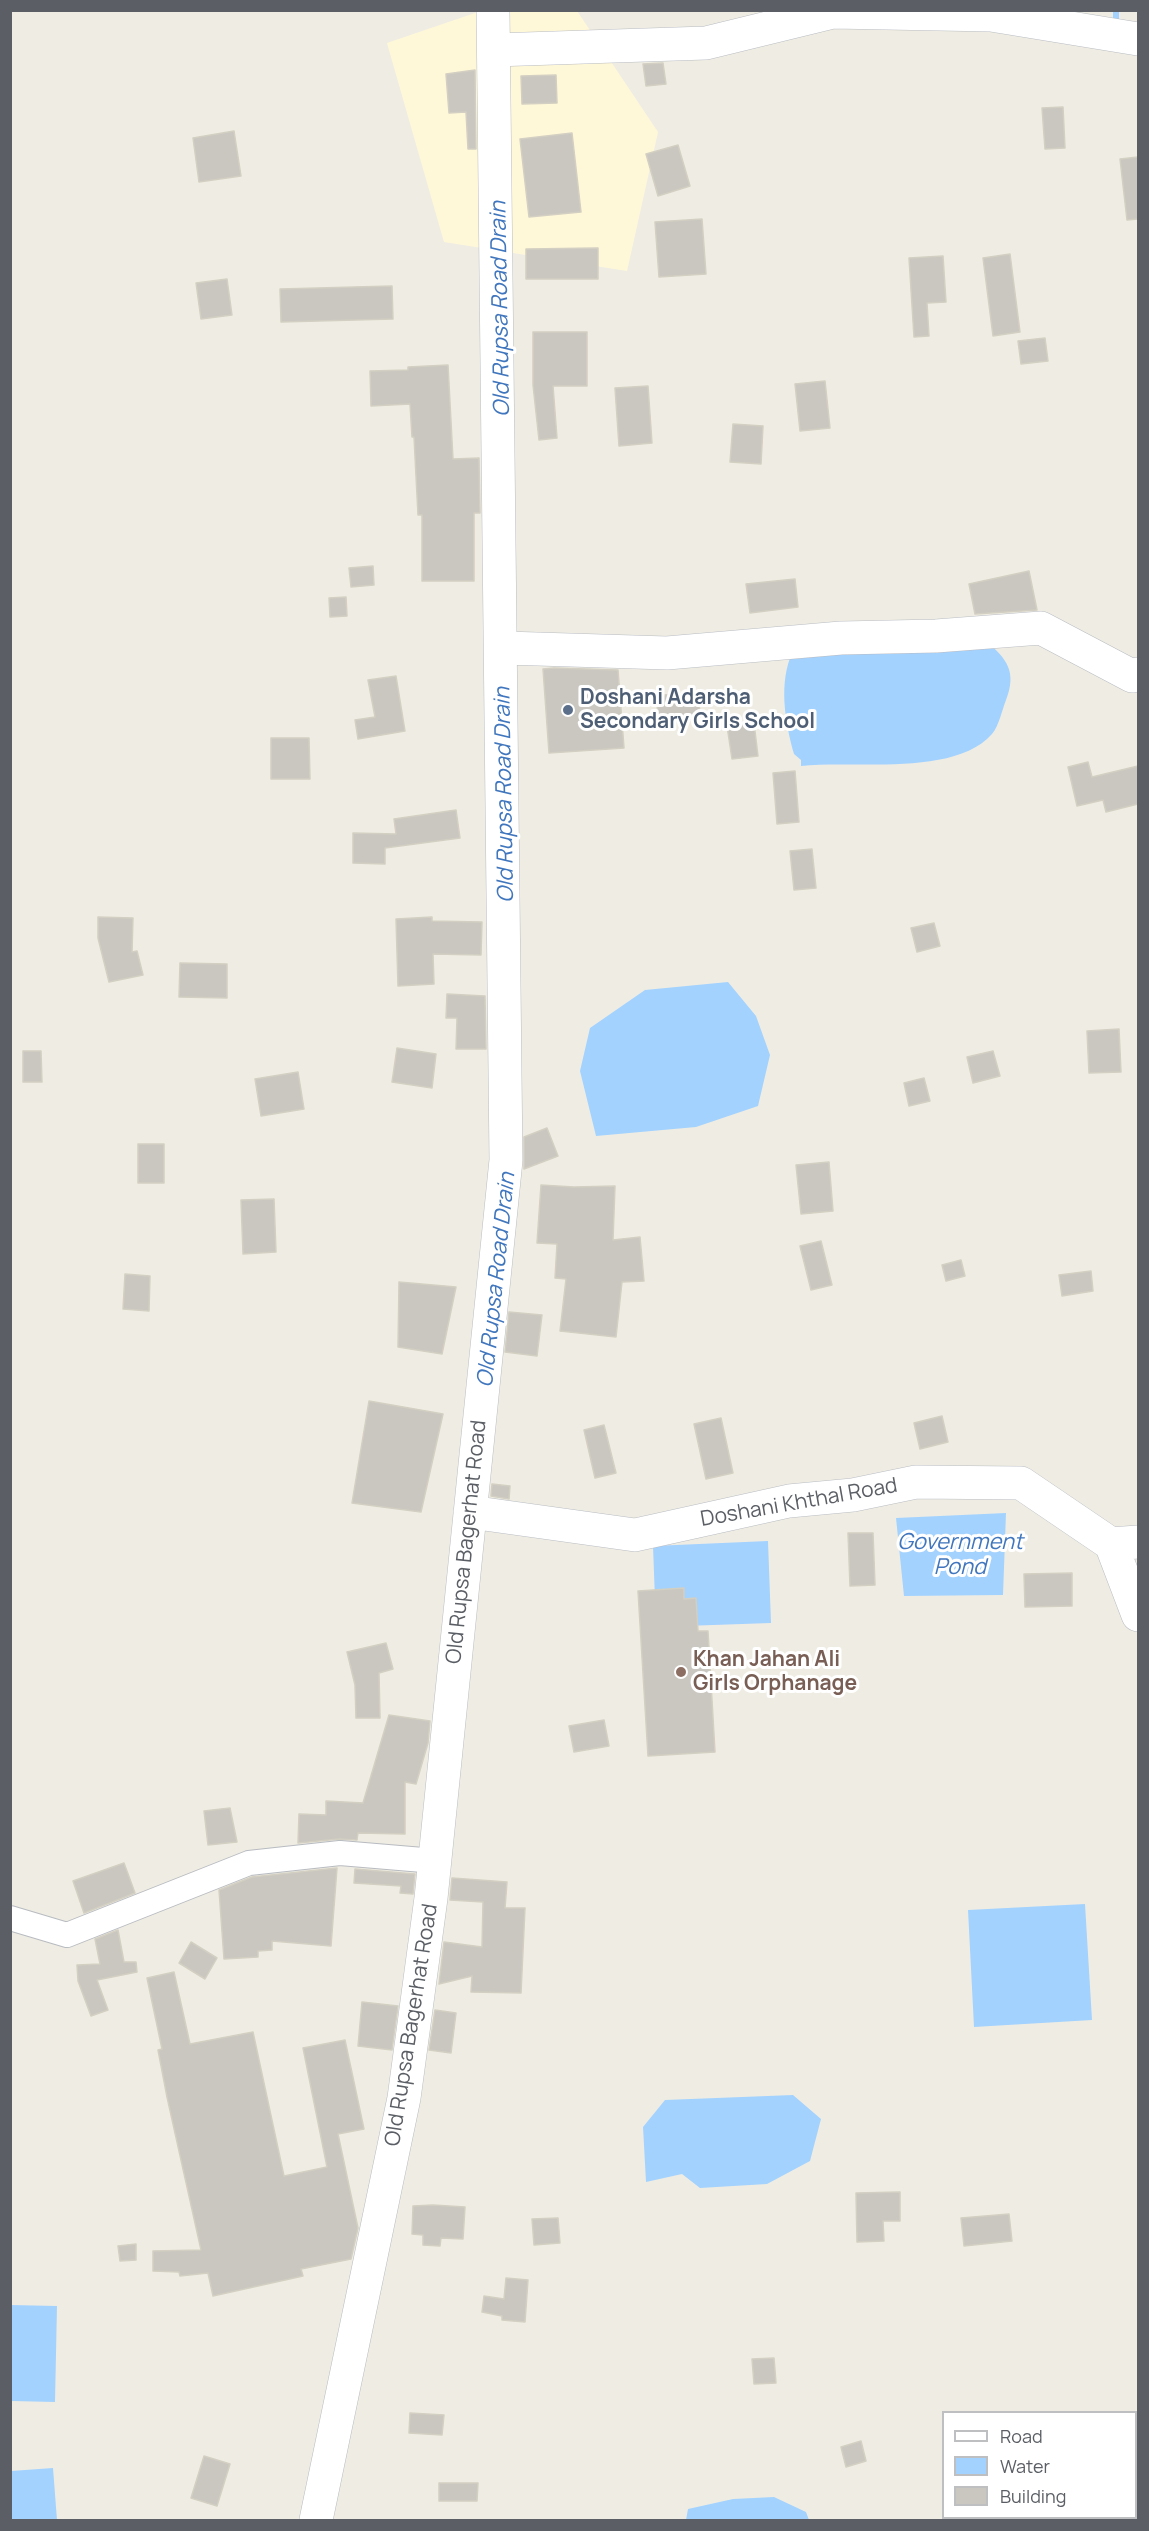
<!DOCTYPE html>
<html>
<head>
<meta charset="utf-8">
<style>
  body { margin:0 }
  #map { position:relative; width:1149px; height:2531px; overflow:hidden; background:#efede3; font-family:Manrope,sans-serif }
  canvas { display:block }
  .frame { position:absolute; inset:0; border:12px solid #5b5f65; pointer-events:none }
  .legend { position:absolute; left:942px; top:2411px; width:195px; height:108px; box-sizing:border-box; background:#fff; border:2px solid #bdbfc1; margin:0; padding:8px 10px; list-style:none; font-size:18px; color:#5b5f65 }
  .legend li { display:flex; align-items:center; gap:12px; height:30px }
  .legend b { width:30px; border:2px solid #bdbfc1 }
</style>
</head>
<body>
<div id="map">
<canvas width="1149" height="2531"></canvas>
<div class="frame"></div>
<ul class="legend">
<li><b style="height:8px;background:#fff"></b>Road</li>
<li><b style="height:16px;background:#a3d2ff"></b>Water</li>
<li><b style="height:16px;background:#c9c7c0"></b>Building</li>
</ul>
</div>
<script>
const g = document.querySelector('canvas').getContext('2d');
g.lineJoin = 'round';
function fillPath(path, color) {
  g.fillStyle = color;
  g.fill(path, 'evenodd');
}
function strokePath(path, color, width, dash) {
  g.strokeStyle = color;
  g.lineWidth = width;
  g.lineCap = dash ? 'butt' : 'round';
  g.setLineDash(dash || []);
  g.stroke(path);
}
function write(font, color, halo, rows, align = 'center') {
  g.font = font + ' Manrope,sans-serif';
  g.lineWidth = 6;
  g.setLineDash([]);
  g.textBaseline = 'middle';
  g.strokeStyle = halo;
  g.fillStyle = color;
  for (const [text, x, y, turn = 0] of rows) {
    g.save();
    g.translate(x, y);
    g.rotate((+turn || 0) * Math.PI / 180);
    g.textAlign = isNaN(turn) ? turn : align;
    if (halo) g.strokeText(text, 0, 0);
    g.fillText(text, 0, 0);
    g.restore();
  }
}
const commercial = new Path2D(`
  M481,11H577L658,132L627,271L444,242L387,43Z`);
const water = new Path2D(`
  M987,642C1007,659 1017,672 1006,700C1002,710 999,726 992,734C954,777 854,760 801,766V760L794,754C785,722 778,682 793,651Z
  M728,982L756,1016L770,1055L758,1106L696,1127L596,1136L580,1071L590,1028L645,990Z
  M1006,1513L1003,1595L904,1596L896,1518Z
  M768,1541L771,1623L656,1627L653,1546Z
  M1085,1904L1092,2020L974,2027L968,1910Z
  M793,2095L821,2119L810,2161L767,2184L700,2188L682,2174L646,2182L643,2127L665,2100Z
  M11,2305L57,2306L55,2402L11,2401Z
  M53,2468L57,2520H11V2471Z
  M774,2497L806,2512L809,2520H686L688,2509L733,2499Z`);
const stream = new Path2D(`
  M1116,26V10`);
const building = new Path2D(`
  M663,63L666,84L646,86L643,64Z
  M475,70L476,149H468L466,112L449,113L446,74Z
  M556,75L557,103L522,104L521,76Z
  M1063,107L1065,148L1045,149L1042,108Z
  M234,131L241,176L199,182L193,138Z
  M572,133L581,212L529,217L520,139Z
  M678,145L690,186L658,196L646,154Z
  M1138,157V219L1127,220L1120,159Z
  M702,219L706,274L659,277L655,222Z
  M598,248V279H526V249Z
  M1010,254L1020,332L993,336L983,258Z
  M943,256L946,302L927,303L929,336L914,337L909,258Z
  M227,279L232,315L201,319L196,283Z
  M392,286L393,319L281,322L280,289Z
  M533,332H587V386H553L557,438L539,440L533,385Z
  M1045,338L1048,361L1021,364L1018,341Z
  M448,365L453,459L479,458L480,513H474V581H422V515H418L414,437H412L410,404L371,406L370,371L408,370V367Z
  M825,381L830,428L800,431L795,384Z
  M648,386L652,443L619,446L615,388Z
  M733,424L763,426L761,464L730,462Z
  M373,566L374,585L351,587L349,568Z
  M1029,571L1037,610L975,614L969,584Z
  M795,579L798,607L750,613L746,584Z
  M346,597L347,616L330,617L329,598Z
  M554,668L618,670L624,748L549,753L543,669Z
  M396,676L405,731L358,739L355,720L375,717L368,680Z
  M697,691L701,718L659,723L656,696Z
  M754,723L758,756L732,759L727,726Z
  M271,738H309L310,779H271Z
  M1088,762L1092,777L1138,766V804L1106,812L1103,800L1077,806L1068,767Z
  M795,771L799,822L777,824L773,773Z
  M456,810L460,838L385,848V864L353,863V833L396,834L394,819Z
  M812,849L816,888L794,890L790,851Z
  M98,917L133,918L132,952L137,951L143,975L109,982L98,938Z
  M432,917V921L482,922L481,955L433,954L434,984L398,986L396,919Z
  M934,923L940,946L917,952L911,928Z
  M180,963L227,964V998L179,997Z
  M447,994L485,996L486,1049H456L457,1018H446Z
  M1119,1029L1121,1072L1089,1073L1087,1031Z
  M397,1048L436,1054L432,1088L392,1082Z
  M23,1051H41L42,1082H23Z
  M993,1051L1000,1076L973,1083L967,1057Z
  M298,1072L304,1109L261,1116L255,1079Z
  M924,1078L930,1101L909,1106L904,1083Z
  M547,1128L558,1156L524,1169V1137Z
  M138,1144H164V1183H138Z
  M829,1162L833,1211L801,1214L796,1165Z
  M541,1185L574,1187L615,1186L613,1240L640,1237L644,1281L622,1282L616,1337L560,1331L566,1279L555,1278L557,1244L537,1243Z
  M274,1199L276,1252L243,1254L241,1200Z
  M821,1241L832,1285L811,1290L800,1246Z
  M961,1260L965,1276L946,1281L942,1265Z
  M1091,1271L1093,1291L1062,1296L1059,1275Z
  M125,1274L150,1276L149,1311L123,1309Z
  M399,1282L456,1287L442,1354L398,1347Z
  M509,1312L542,1315L537,1356L505,1352Z
  M369,1401L443,1414L421,1512L352,1503Z
  M942,1416L948,1442L920,1449L914,1423Z
  M721,1418L733,1473L706,1479L694,1424Z
  M604,1425L616,1473L595,1478L584,1430Z
  M492,1484L510,1486L509,1499L491,1496Z
  M848,1533H873L875,1585L850,1586Z
  M1072,1573V1606L1025,1607L1024,1574Z
  M684,1588V1599L696,1598L698,1631H708L715,1752L648,1756L638,1591Z
  M386,1643L393,1669L379,1673L380,1718H356L355,1685L347,1652Z
  M389,1715L430,1721L428,1743L416,1784L405,1782V1834L358,1833L357,1840L339,1839L298,1843L299,1814L326,1815V1801L363,1803Z
  M604,1720L609,1746L574,1752L569,1726Z
  M230,1808L237,1842L208,1845L204,1811Z
  M124,1863L135,1893L84,1913L73,1881Z
  M337,1868L331,1946L272,1941V1950L258,1951V1957L224,1959L219,1890L252,1877Z
  M355,1869L415,1874L413,1894L400,1893L401,1886L354,1883Z
  M452,1878L507,1882L505,1908H525L521,1993L471,1992L472,1976L439,1984L444,1942L482,1947L483,1902L450,1900Z
  M118,1930L124,1962H136L137,1972L97,1980L108,2010L91,2016L78,1981L77,1965L100,1964L95,1939Z
  M191,1942L217,1958L205,1979L179,1963Z
  M174,1972L190,2044L253,2032L284,2176L327,2167L303,2048L345,2040L364,2129L338,2134L358,2228L351,2259L301,2269L303,2276L213,2296L208,2273L180,2276L179,2272L153,2271V2251L201,2250L167,2097L158,2050L162,2049L147,1978Z
  M362,2002L398,2006L392,2050L358,2046Z
  M435,2010L456,2013L451,2053L429,2050Z
  M900,2192V2221H883L884,2241L857,2242L856,2193Z
  M433,2205L465,2207L463,2239L441,2238L440,2246L423,2245V2235L412,2234L413,2206Z
  M1009,2214L1012,2241L964,2246L961,2218Z
  M558,2218L560,2243L534,2245L532,2219Z
  M136,2244V2260L120,2261L118,2246Z
  M506,2278L528,2280L525,2322L502,2320V2316L482,2312L484,2296L504,2299Z
  M774,2358L776,2383L754,2384L752,2359Z
  M410,2413L444,2415L442,2435L409,2433Z
  M861,2441L866,2461L846,2467L841,2447Z
  M204,2456L230,2464L217,2506L191,2498Z
  M439,2483H478L477,2501H439Z`);
const street = new Path2D(`
  M10,1918L67,1935L249,1863L340,1853L435,1861`);
const secondary = new Path2D(`
  M494,50L706,43L833,12L991,15L1138,39
  M505,648L667,653L841,638L936,636L1041,628L1132,676L1138,674
  M470,1512L635,1535L789,1501L853,1495L916,1482L1021,1483L1111,1544L1138,1542
  M1111,1544L1138,1615
  M316,2520L404,2098L431,1898L506,1160L493,10`);
const markers = [
  [568,710,6,"#5c6f8a"],
  [681,1672,6,"#8d6e63"]
];
const serviceNames = [
  ["Doshani Adarsha",580,698],
  ["Secondary Girls School",580,722]
];
const streetNames = [
  ["Doshani Khthal Road",799,1503,-10],
  ["Old Rupsa Bagerhat Road",467,1542,-84],
  ["Old Rupsa Bagerhat Road",412,2025,-81]
];
const educationNames = [
  ["Khan Jahan Ali",693,1660],
  ["Girls Orphanage",693,1684]
];
const waterNames = [
  ["Old Rupsa Road Drain",501,309,-91],
  ["Old Rupsa Road Drain",505,795,-91],
  ["Old Rupsa Road Drain",497,1280,-84],
  ["Government",960,1543],
  ["Pond",960,1568]
];
fillPath(commercial, '#fff8d8');
fillPath(water, '#a3d2ff');
strokePath(stream, '#a3d2ff', 6);
fillPath(building, '#c9c7c0');
strokePath(building, '#d3cfc2', 1.5);
strokePath(street, '#b8bbc0', 26);
strokePath(secondary, '#b9bcc2', 34);
strokePath(street, '#fff', 24);
strokePath(secondary, '#fff', 33);
for (const [x, y, r, color] of markers) {
  const dot = new Path2D();
  dot.arc(x, y, r, 0, 2 * Math.PI);
  g.fillStyle = color;
  g.fill(dot);
  strokePath(dot, '#fff', 2);
}
write('bold 21px', '#4e5e75', '#fff', serviceNames, 'left');
write('21px', '#5b5f65', '#fff', streetNames);
write('bold 21px', '#785e54', '#fff', educationNames, 'left');
write('italic 22px', '#4076bd', '#fff', waterNames);
</script>
</body>
</html>
